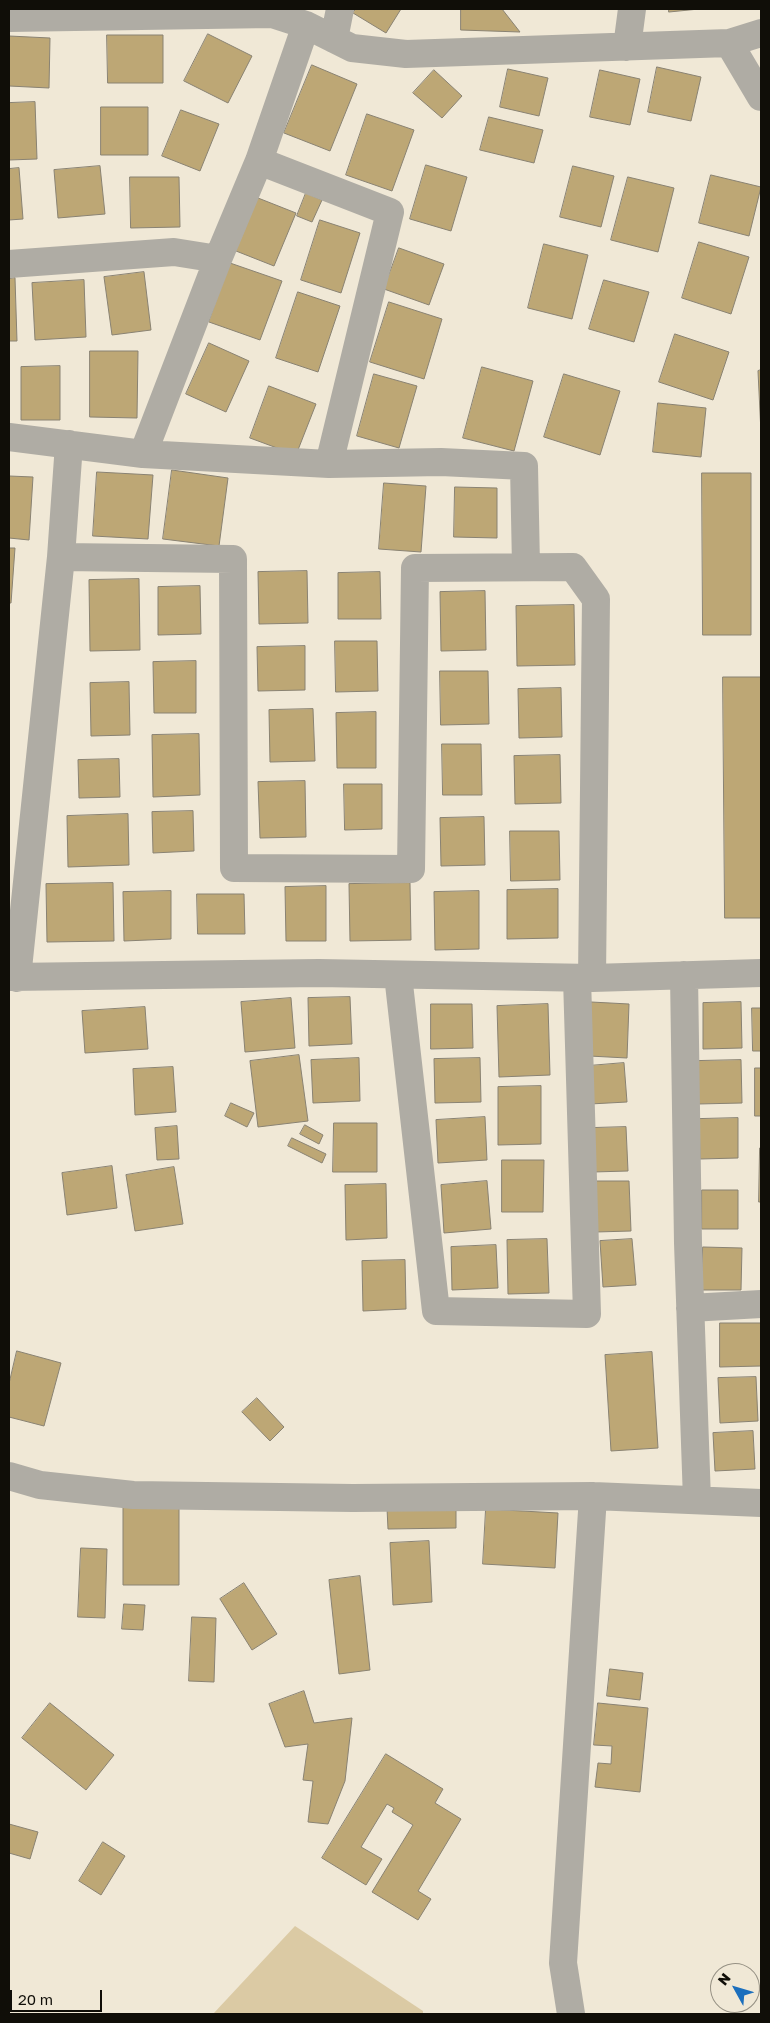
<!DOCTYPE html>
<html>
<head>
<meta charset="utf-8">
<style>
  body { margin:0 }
  #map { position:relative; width:770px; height:2023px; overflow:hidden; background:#f0e8d6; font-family:"Golos Text",sans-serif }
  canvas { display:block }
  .frame { position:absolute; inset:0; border:10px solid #100e08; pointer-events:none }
  .north { position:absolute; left:710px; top:1963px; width:50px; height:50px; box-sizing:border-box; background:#f0e8d6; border:1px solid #969184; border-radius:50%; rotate:309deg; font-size:14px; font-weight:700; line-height:20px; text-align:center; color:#100e08 }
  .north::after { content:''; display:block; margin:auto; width:18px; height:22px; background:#1c6fbd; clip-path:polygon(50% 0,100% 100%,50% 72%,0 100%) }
  .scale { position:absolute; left:10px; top:1990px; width:92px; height:22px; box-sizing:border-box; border:2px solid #100e08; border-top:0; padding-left:6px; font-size:15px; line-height:18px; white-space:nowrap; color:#100e08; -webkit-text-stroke:4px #f0e8d6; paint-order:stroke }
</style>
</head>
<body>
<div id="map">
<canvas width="770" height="2023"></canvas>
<div class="frame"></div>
<div class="north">N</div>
<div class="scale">20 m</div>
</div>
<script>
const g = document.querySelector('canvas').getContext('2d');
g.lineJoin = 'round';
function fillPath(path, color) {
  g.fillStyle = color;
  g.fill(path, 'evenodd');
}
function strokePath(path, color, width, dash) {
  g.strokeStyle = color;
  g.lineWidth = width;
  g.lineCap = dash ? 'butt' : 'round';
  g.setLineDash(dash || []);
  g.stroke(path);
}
const green = new Path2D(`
  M295,1926L423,2011V2014H213Z`);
const building = new Path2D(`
  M356,9H401L386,33L353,13Z
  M461,9H502L520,32L461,30Z
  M669,9H699L669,12Z
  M208,34L252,56L228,103L184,81Z
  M107,35H163V83H108Z
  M9,36L50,38L49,88L9,86Z
  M312,65L357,84L330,151L284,133Z
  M657,67L701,77L691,121L648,112Z
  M508,69L548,78L539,116L500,107Z
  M434,70L462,96L442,118L413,93Z
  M600,70L640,79L630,125L590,117Z
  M35,102L37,159L9,160V103Z
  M101,107H148V155H101Z
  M181,110L219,124L200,171L162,156Z
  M367,114L414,130L392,191L346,175Z
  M489,117L543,130L534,163L480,150Z
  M426,165L467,177L451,231L410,219Z
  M100,166L105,214L58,218L54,170Z
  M573,166L614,176L601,227L560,217Z
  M19,168L23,219L9,220V169Z
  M711,175L761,187L749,236L699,223Z
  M130,177H179L180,227L131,228Z
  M628,177L674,188L658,252L611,240Z
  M306,193L322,200L312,222L297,216Z
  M258,198L296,213L274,266L236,251Z
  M320,220L360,233L341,293L301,280Z
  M699,242L749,257L731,314L682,298Z
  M544,244L588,255L572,319L528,308Z
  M399,248L444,264L429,305L384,289Z
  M230,263L282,281L260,340L209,322Z
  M144,272L151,330L112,335L104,277Z
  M15,278L17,341H9V279Z
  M84,280L86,337L35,340L32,283Z
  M604,280L649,292L634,342L589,329Z
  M298,292L340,306L318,372L276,358Z
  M389,302L442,319L424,379L370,362Z
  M675,334L729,352L713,400L659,382Z
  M209,343L249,361L226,412L186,394Z
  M90,351H138L137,418L90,417Z
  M60,366V420H21V367Z
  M482,367L533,381L514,451L463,438Z
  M761,370V433L758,371Z
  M374,374L417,386L399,448L357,436Z
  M564,374L620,391L600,455L544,437Z
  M269,386L316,404L296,455L250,438Z
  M658,403L706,408L701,457L653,452Z
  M172,470L228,478L219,546L163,539Z
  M97,472L153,475L148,539L93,536Z
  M702,473H751V635H703Z
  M9,476L33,477L29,540L9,538Z
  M384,483L426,486L421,552L379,549Z
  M455,487L497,488V538L454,537Z
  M9,548H15L11,603H9Z
  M307,571L308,623L259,624L258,572Z
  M380,572L381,619H338V573Z
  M139,579L140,650L90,651L89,580Z
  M200,586L201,634L158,635V587Z
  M485,591L486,650L441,651L440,592Z
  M574,605L575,665L517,666L516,606Z
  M335,641H377L378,691L336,692Z
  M305,646V690L258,691L257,647Z
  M196,661V713H154L153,662Z
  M440,671H488L489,724L441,725Z
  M723,677H761V918H725Z
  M129,682L130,735L91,736L90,683Z
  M561,688L562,737L519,738L518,689Z
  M313,709L315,761L270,762L269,710Z
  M376,712V768H337L336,713Z
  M199,734L200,795L153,797L152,735Z
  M442,744H481L482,795H443Z
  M560,755L561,803L515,804L514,756Z
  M119,759L120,797L79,798L78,760Z
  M305,781L306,837L260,838L258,782Z
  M344,784H382V829L345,830Z
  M193,811L194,851L153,853L152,812Z
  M128,814L129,865L68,867L67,816Z
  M484,817L485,865L441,866L440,818Z
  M510,831H559L560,880L511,881Z
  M113,883L114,941L47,942L46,884Z
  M410,883L411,940L350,941L349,884Z
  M326,886V941H286L285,887Z
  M558,889V938L507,939V890Z
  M171,891V939L124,941L123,892Z
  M479,891V949L435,950L434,892Z
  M197,894H244L245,934H198Z
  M350,997L352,1044L309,1046L308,998Z
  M291,998L295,1048L245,1052L241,1002Z
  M591,1002L629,1004L627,1058L589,1056Z
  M741,1002L742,1048L703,1049V1003Z
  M431,1004H472L473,1048L431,1049Z
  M548,1004L550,1075L499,1077L497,1006Z
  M145,1007L148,1049L85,1053L82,1011Z
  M752,1008H761V1051H753Z
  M299,1055L308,1121L258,1127L250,1061Z
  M359,1058L360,1101L313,1103L311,1060Z
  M480,1058L481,1102L435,1103L434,1059Z
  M741,1060L742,1103L698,1104L697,1061Z
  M624,1063L627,1102L590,1104L588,1066Z
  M173,1067L176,1112L135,1115L133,1069Z
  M755,1068H761V1116H755Z
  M541,1086V1144L498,1145V1087Z
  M231,1103L254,1113L247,1127L225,1116Z
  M485,1117L487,1160L438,1163L436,1120Z
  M738,1118V1158L700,1159L699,1119Z
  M334,1123H377V1172H333Z
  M305,1125L323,1135L319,1144L300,1134Z
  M177,1126L179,1159L157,1160L155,1128Z
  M626,1127L628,1171L593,1172L592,1128Z
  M292,1138L326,1154L322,1163L288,1146Z
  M760,1148H761V1202H759Z
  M502,1160H544L543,1212H502Z
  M112,1166L117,1208L67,1215L62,1173Z
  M174,1167L183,1224L135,1231L126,1175Z
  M487,1181L491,1229L444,1233L441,1185Z
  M595,1181H629L631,1231L596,1232Z
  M386,1184L387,1238L346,1240L345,1185Z
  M702,1190H738V1229H702Z
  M547,1239L549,1293L508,1294L507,1240Z
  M632,1239L636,1285L603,1287L600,1241Z
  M496,1245L498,1288L452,1290L451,1247Z
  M703,1247L742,1248L741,1290H702Z
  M405,1260L406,1309L363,1311L362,1261Z
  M720,1323H761V1366L720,1367Z
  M17,1351L61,1363L44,1426L9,1417V1384Z
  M652,1352L658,1448L611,1451L605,1355Z
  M756,1377L758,1421L720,1423L718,1378Z
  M257,1398L284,1427L270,1441L242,1412Z
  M753,1431L755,1469L715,1471L713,1433Z
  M179,1505V1585H123V1507Z
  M456,1507V1528L388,1529L387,1508Z
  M486,1509L558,1513L555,1568L483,1564Z
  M429,1541L432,1602L393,1605L390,1543Z
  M81,1548L107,1549L105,1618L78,1617Z
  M360,1576L370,1670L339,1674L329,1580Z
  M244,1583L277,1634L252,1650L220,1599Z
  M124,1604L145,1605L143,1630L122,1629Z
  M192,1617L216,1618L214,1682L189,1681Z
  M610,1669L643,1673L640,1700L607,1696Z
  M304,1691L314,1723L352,1718L345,1781L328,1824L308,1822L313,1781L303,1780L308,1744L285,1747L269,1704Z
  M50,1703L114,1755L86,1790L22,1738Z
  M598,1703L648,1708L640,1792L595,1787L598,1763L611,1764L612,1746L594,1745Z
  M386,1754L443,1789L435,1803L461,1819L418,1891L431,1899L418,1920L372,1892L413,1825L392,1812L394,1808L387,1804L361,1847L382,1859L366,1885L322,1858Z
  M9,1824L38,1832L30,1859L9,1853Z
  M103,1842L125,1856L101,1895L79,1881Z`);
const minor = new Path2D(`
  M9,18L272,14L306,25L352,48L406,54L729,43L761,33
  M334,39L340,9
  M729,43L761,97
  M627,47L632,9
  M259,161L390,212L329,464
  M9,264L174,252L218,259
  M9,437L143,454L329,464L441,462L524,466L526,566
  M143,454L218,259L259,161L306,25
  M61,557L233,559L234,868L411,869L415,568L573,567L596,599L592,978
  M398,975L436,1311L587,1314L577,978
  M684,975L688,1243L697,1500
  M9,977L319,973L592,978L761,973
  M17,978L61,557L69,444
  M690,1308L761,1304
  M9,1476L40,1485L133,1495L353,1498L593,1496L761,1503
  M571,2014L563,1963L593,1496`);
fillPath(green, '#dbcaa4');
fillPath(building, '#bda775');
strokePath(building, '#898272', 1);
strokePath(minor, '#afaca4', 28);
</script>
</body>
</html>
